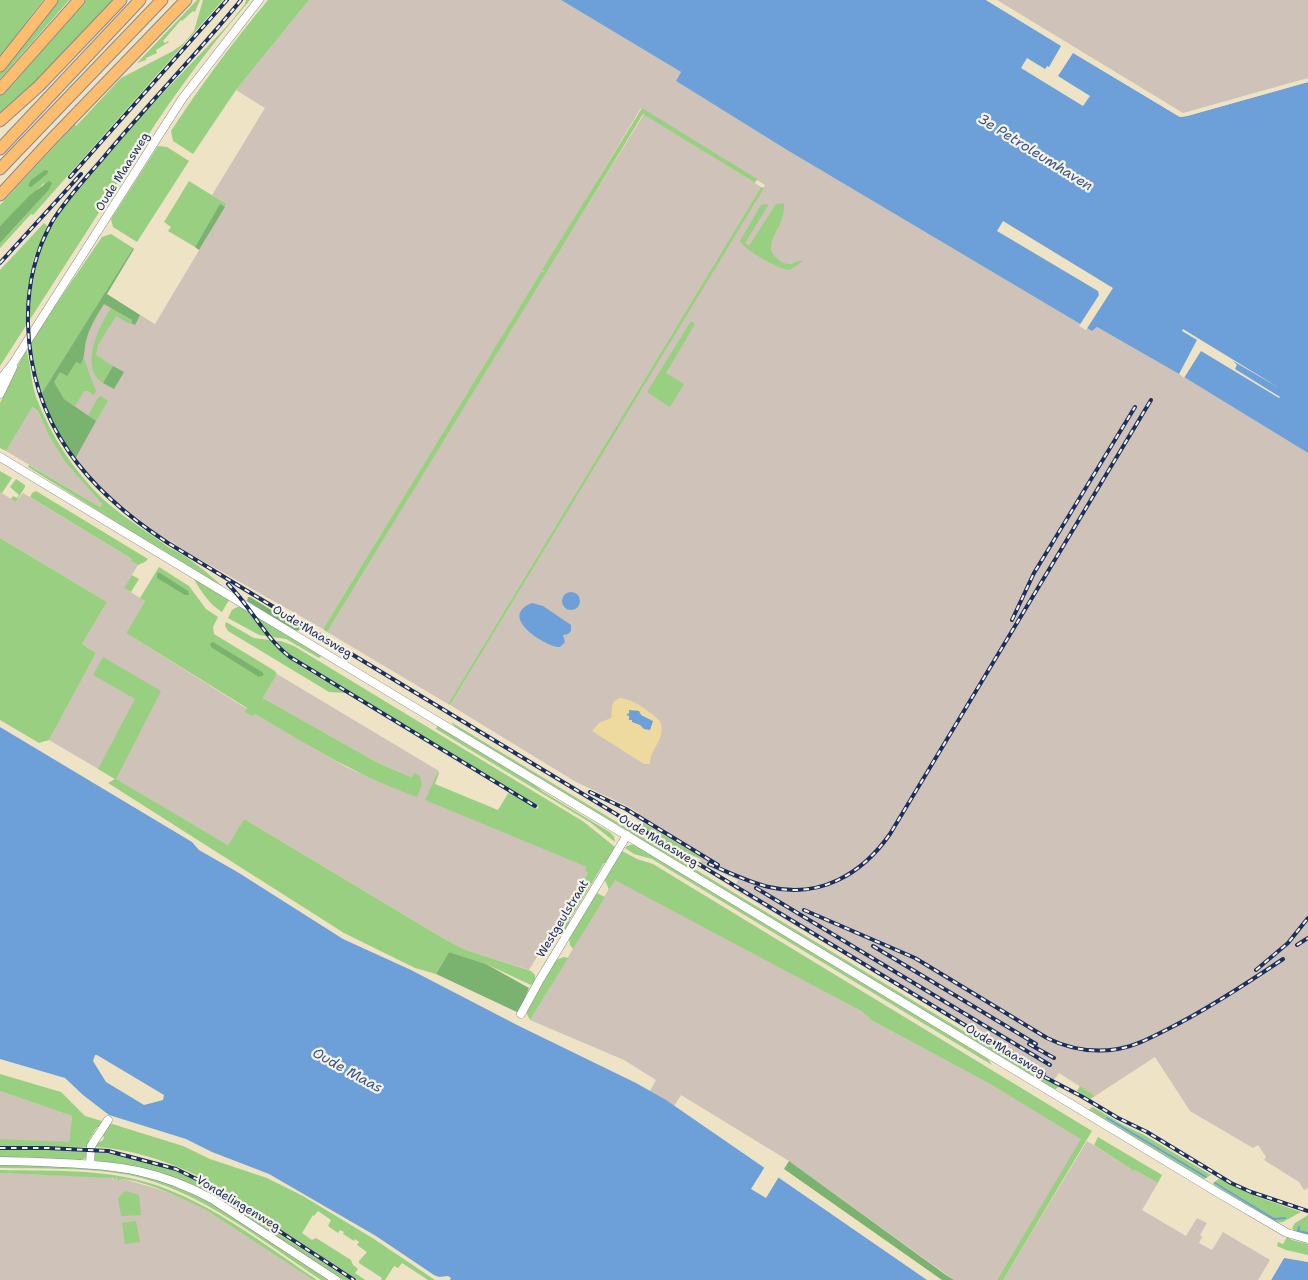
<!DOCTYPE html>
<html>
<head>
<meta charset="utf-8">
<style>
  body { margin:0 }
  canvas { display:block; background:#efe3c5 }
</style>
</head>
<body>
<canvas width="1308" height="1280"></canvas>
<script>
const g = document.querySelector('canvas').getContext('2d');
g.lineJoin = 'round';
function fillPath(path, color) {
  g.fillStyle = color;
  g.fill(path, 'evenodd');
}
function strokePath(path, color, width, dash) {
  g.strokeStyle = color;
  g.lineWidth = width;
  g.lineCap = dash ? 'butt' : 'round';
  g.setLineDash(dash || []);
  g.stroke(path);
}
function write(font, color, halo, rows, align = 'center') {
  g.font = font + ' "Shantell Sans",sans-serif';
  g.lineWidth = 4.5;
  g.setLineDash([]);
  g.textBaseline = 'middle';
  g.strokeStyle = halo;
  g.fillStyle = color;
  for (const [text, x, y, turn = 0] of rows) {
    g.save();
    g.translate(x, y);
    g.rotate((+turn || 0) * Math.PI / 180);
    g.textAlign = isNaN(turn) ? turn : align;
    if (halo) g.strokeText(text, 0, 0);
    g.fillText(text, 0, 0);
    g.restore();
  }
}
const industrial = new Path2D(`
  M309,0H561L681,72L676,81L787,150L1092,331L1097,327L1179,374L1308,453V1188L1304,1190L1299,1182L1264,1160L1266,1157L1258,1145L1253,1148L1190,1111L1155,1057L1095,1096L1059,1073L1054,1080L734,889L738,880L700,863L701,858L636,819L639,813L623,804L576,782L450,705L765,185L641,108L543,270L546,272L644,114L761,187L448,704L327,632L546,272H541L323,629L194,556L154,531L111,497L75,459L51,420L42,393L104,293L155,324L226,205L212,195L265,108L236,90Z
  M997,0H1308V78L1183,113Z
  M31,407L38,411L49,436L65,462L102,504L100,507L6,451Z
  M0,492L16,502L23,493L132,559L131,561L138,565L124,588L145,601L126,633L247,709L253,716L255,714L346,767L398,790L417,796L412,777L378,763L263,698L277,674L439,771L426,800L588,867V873L529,970L466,950L446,940L244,819L228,845L49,740L96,653L82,644L107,602L0,538Z
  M615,879L861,1011L873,1021L990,1084L1082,1139L997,1280H954L789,1161L681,1095L658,1132L635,1118L656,1080L624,1060L530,1020Z
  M0,1091L72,1116L69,1143L0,1142Z
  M1087,1141L1134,1171L1135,1170L1158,1183L1142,1210L1186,1236L1197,1218L1207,1223L1200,1235L1202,1237L1199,1243L1212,1250L1223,1232L1270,1260L1258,1280H1003Z
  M0,1173L101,1177L127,1180L158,1189L188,1200L206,1210L313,1280H0Z`);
const green = new Path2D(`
  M0,0H43L0,57Z
  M56,0H69L0,79V69Z
  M86,0H118L0,118V95Z
  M197,0H200L195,12L193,11L182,21L181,20L163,41L165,43L168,41L169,42L156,50L157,53L146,58V60L137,63Z
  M203,0H223L33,215L31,214L0,248V243L48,191L44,183L0,226V205L75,124L76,126L121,78L173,51L184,43L194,31Z
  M246,0H250C205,52 164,107 129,166L29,321L31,293L37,261L47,235L64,207L144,113L228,25L245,4Z
  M268,0H309L236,90L193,154L173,141L171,131C201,85 233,42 268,0Z
  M642,108L757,179L755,183L643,114L327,632L323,629L541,272H545L542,270Z
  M158,146L167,147L189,161L137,242L113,227L111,219Z
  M189,181L226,204L225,207L220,205L195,247L168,231L171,227L164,222Z
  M761,187L764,188L450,705L448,704Z
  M784,203C785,226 770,233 771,251C775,258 782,265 791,264C796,263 797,260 803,261L790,270C779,270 745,250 740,241L761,205L769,204L745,243L749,246L776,204Z
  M44,223L48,227L34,257L32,266L27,293V324L0,366V270Z
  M111,234L133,248L42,393L35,370L31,341L102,237Z
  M111,308L132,320L130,324L116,316L98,345L96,355L113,366L103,383C79,367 99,326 111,308Z
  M691,321L695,324L666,373L684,384L670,407L647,392Z
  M26,349C31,365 31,382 36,397C51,436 73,470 103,499C121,516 148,532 168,547C192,558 212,577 231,594L28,467L29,465L100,507L102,504L65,462L49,436L38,411L32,407L6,451L0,448V403Z
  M84,358L89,373L96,391L94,395L88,391H84L75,406L64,399L54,382L60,372L76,362L81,364Z
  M101,396L108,401L96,421L88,416L98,398Z
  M0,471L12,478L2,493L0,492Z
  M16,479L25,485V487L16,502L11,499L13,496L17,498L19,495L10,487Z
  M36,491L148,559L145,562L138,565L131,561L132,559L30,497L32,493Z
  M0,538L107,602L82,644L96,653L49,740L39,743L0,720Z
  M159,567L189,586L206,609L218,617L213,627L214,634L275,671L277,674L263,698L378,763L409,776L412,777L414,773L420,776L422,784L417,797C359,777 308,745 255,714L253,716L245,712L247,708L126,633L145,601L140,598Z
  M132,575L139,579L131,592L124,588Z
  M193,578L229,600L222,612C209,604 201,591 193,578Z
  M239,606L247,609L322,655L319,658L286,639L259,635L228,618L232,610Z
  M226,622L254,638L270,640C290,664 320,677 346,693L329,692L228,631L225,626Z
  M274,641H281L294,646L584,822L615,847L607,863H604L569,921L571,923C566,930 563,933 553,931L588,873L585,870L587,867L425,800L438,772L439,773L435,784L498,810L509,792L537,809L539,807L304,665L286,652Z
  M103,657L161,691L116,779L228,845L244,819L446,940L466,950L531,971L535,975V981L531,985L486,964L449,952L436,974L415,968L344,933L108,783L115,779L98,769L135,699L93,675Z
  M451,722L965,1032L1045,1079L1060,1086L1054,1090L790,933L616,824L456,728Z
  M438,725L532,782L542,791L611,833L614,837L615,842L591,823L436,729Z
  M643,823L702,858L701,859L675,848L640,827Z
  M634,844L988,1059L992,1065L652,859L634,854L625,848L627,846Z
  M622,851L637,859L653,864L1092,1131L1003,1280H997L1081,1139L990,1084L873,1021L861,1011L615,880L609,890L605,880Z
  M597,893L605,897L573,949L570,945L569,939Z
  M564,957L568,958L530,1020L526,1012L556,960Z
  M0,1074L61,1092L85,1116L105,1122L101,1128L97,1127L89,1140L91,1143L88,1147L0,1146V1139L69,1142L72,1116L0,1091Z
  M1080,1086L1095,1096L1090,1099L1077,1091Z
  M1093,1107L1123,1125L1144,1135L1211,1175L1202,1180L1088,1110Z
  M109,1123L183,1146L210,1159L267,1178L303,1196L374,1239L435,1280H428L402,1263L398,1268L394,1266L385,1280H381L382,1278L359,1263V1261L367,1252L357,1245L359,1242L355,1239L354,1241L343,1234L344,1232L340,1230L338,1233L328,1226L331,1220L318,1211L314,1216L313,1215L302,1233L312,1240L316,1238L351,1260L353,1265L358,1269L355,1273L365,1280H358L194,1174C164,1160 127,1148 93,1147L97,1141L100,1142L103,1140L104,1137L102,1134Z
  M1098,1137L1162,1175L1158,1183L1135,1170L1134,1171L1094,1145Z
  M17,1149L86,1151V1158L81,1160L0,1157V1150Z
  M93,1151C126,1156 161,1164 192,1178L350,1280H343L223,1202L194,1185L167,1175L142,1168L96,1161L94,1160Z
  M3,1164L72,1166L128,1172L165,1182L210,1202L329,1280H321C262,1241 198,1189 129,1175C87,1167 42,1169 0,1168V1165Z
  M0,1170C44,1171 91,1169 134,1179C201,1194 260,1242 317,1280H313L206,1210C189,1201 133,1175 117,1180V1177L115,1180L114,1178L0,1173Z
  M1220,1178L1255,1196L1301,1212L1283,1222L1276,1223L1215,1186L1213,1183Z
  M125,1191L139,1195L141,1215L121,1216L118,1198Z
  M1308,1215V1236L1294,1231L1292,1228L1295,1223Z
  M136,1221L140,1242L125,1244L122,1223Z
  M1287,1237L1292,1240L1308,1244V1255L1286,1250L1277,1246L1278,1242L1283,1244Z`);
const forest = new Path2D(`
  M45,170L48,171L47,174L31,187L28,186L31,180Z
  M49,181L52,183L48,191L0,243V226L30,195Z
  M220,204L225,207L199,250L195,247Z
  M133,248L134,249L107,294L140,315L135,325L131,323L132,320L104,304C97,315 89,328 86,341C84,349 85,356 81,364L76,362L67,376L60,372L54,382L64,399L96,421L75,459L51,420L42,393Z
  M113,366L124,372L114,389L103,383Z
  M157,573H160L188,591L189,595H185L157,578Z
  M248,597H250L299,627L300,630L295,631L247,601Z
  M213,642L262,672L264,675L259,677L211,647L210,644Z
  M449,952L486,964L529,988L519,1013L436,974Z
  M789,1161L946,1275L954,1280H942L784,1169Z`);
const sand = new Path2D(`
  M620,698C634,699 650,712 660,721C667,740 650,747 650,764H644L592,731L599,723L611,718C613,709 609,702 620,698Z`);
const water = new Path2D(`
  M561,0H986L1180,117L1187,116L1308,82V453L1179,374L1097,327L1092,331L787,150L676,81L681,72Z
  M562 601a9 9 0 1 1 18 0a9 9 0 1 1-18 0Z
  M532,603L543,606L571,625V631L568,634L563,635L565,642L560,647C548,648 496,617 532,603Z
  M629,710L639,711L641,715L653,721L650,730L644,729L640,725L632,722V720H629V716L626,715L629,713Z
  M0,727L192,842L199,850L239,873L343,939L411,970L519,1026L636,1083L666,1100L927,1280H450L451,1278L448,1276L439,1277L434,1275L376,1236L269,1174L212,1152L186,1139L109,1115L83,1095L65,1078L0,1059Z
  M1286,1257L1308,1262V1280H1271L1284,1258Z`);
const pier = new Path2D(`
  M986,0H991L1180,115L1308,80V82L1187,116L1180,117L1073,53L1058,76L1090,96L1083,106L1021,68L1027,58L1045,69L1047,66L1049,67L1061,46Z
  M1003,221L1113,288L1086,330L1079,326L1099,295L1098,291L997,231Z
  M1183,329L1281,389L1233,361L1237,365L1235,369L1280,397L1279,398L1201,351L1184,378L1179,374L1197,340L1182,331Z
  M95,1055H97L164,1095L163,1100L144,1105L106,1082L93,1061Z
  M766,1165L780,1175L766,1198L751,1189Z
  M1286,1255L1308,1260V1262L1284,1258L1271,1280H1268L1281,1257Z`);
const stream = new Path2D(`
  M1107,1118L1206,1177
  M1215,1183L1274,1219L1285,1218
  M1299,1227L1298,1231L1308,1233`);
const minor = new Path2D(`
  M0,380L14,362L182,99L259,0
  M0,394L13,367
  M0,457L1220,1194L1287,1233L1308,1239
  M521,1014L539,981L627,835
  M0,1161C20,1161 41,1162 61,1163C118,1165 161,1171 212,1199L336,1280
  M90,1164L91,1146L108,1120`);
const highway = new Path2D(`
  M0,66L52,0
  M0,89L79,0
  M0,121L39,86L121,0
  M0,149L140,0
  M0,169L162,0
  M0,195L52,139L186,0`);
const rail = new Path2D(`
  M241,0C197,54 148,104 104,157C86,178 66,199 52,222C34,254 27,288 28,324C31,425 87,490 168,543L1044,1073
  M70,177L227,0
  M0,263L81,174
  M228,584C251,607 264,637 290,657L535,806
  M1012,620L1034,573L1135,407
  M590,792L626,809L718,865
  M709,864C728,872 748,882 769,887C820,899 862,874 890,834L1151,400
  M756,888L1050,1065
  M804,910L915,958L1047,1038C1069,1049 1094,1053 1118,1049C1136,1046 1152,1037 1168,1029C1208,1009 1246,984 1283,959
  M1297,945L1308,938
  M873,946L1036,1044
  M1256,970L1288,943L1308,918
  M1029,1044L1054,1058
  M1035,1072L1081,1096L1118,1118L1147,1132L1231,1183L1251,1192L1308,1211
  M0,1148H47L108,1151L176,1169L207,1184L354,1280`);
const streetNames = [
  ["Oude Maasweg",123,172,-58],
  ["Oude Maasweg",312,632,31],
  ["Oude Maasweg",658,841,31],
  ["Westgeulstraat",563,919,-59],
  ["Oude Maasweg",1005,1051,31],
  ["Vondelingenweg",238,1204,31]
];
const waterNames = [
  ["3e Petroleumhaven",1035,153,32],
  ["Oude Maas",347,1071,29]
];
fillPath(industrial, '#cec2b9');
fillPath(green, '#99cf81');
fillPath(forest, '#7ab26f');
fillPath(sand, '#eeda9e');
fillPath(water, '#6da0d9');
fillPath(pier, '#efe3c5');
strokePath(stream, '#6da0d9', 2);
strokePath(minor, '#858992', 9);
strokePath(highway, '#858992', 13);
strokePath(minor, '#fff', 8);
strokePath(highway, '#fcbd6f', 11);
strokePath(rail, '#1b2f5e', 4);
strokePath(rail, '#f7f3e8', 2, [5.5]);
write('12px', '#1b2f5e', '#f7f3e8', streetNames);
write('italic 14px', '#385789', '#f7f3e8', waterNames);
</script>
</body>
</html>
